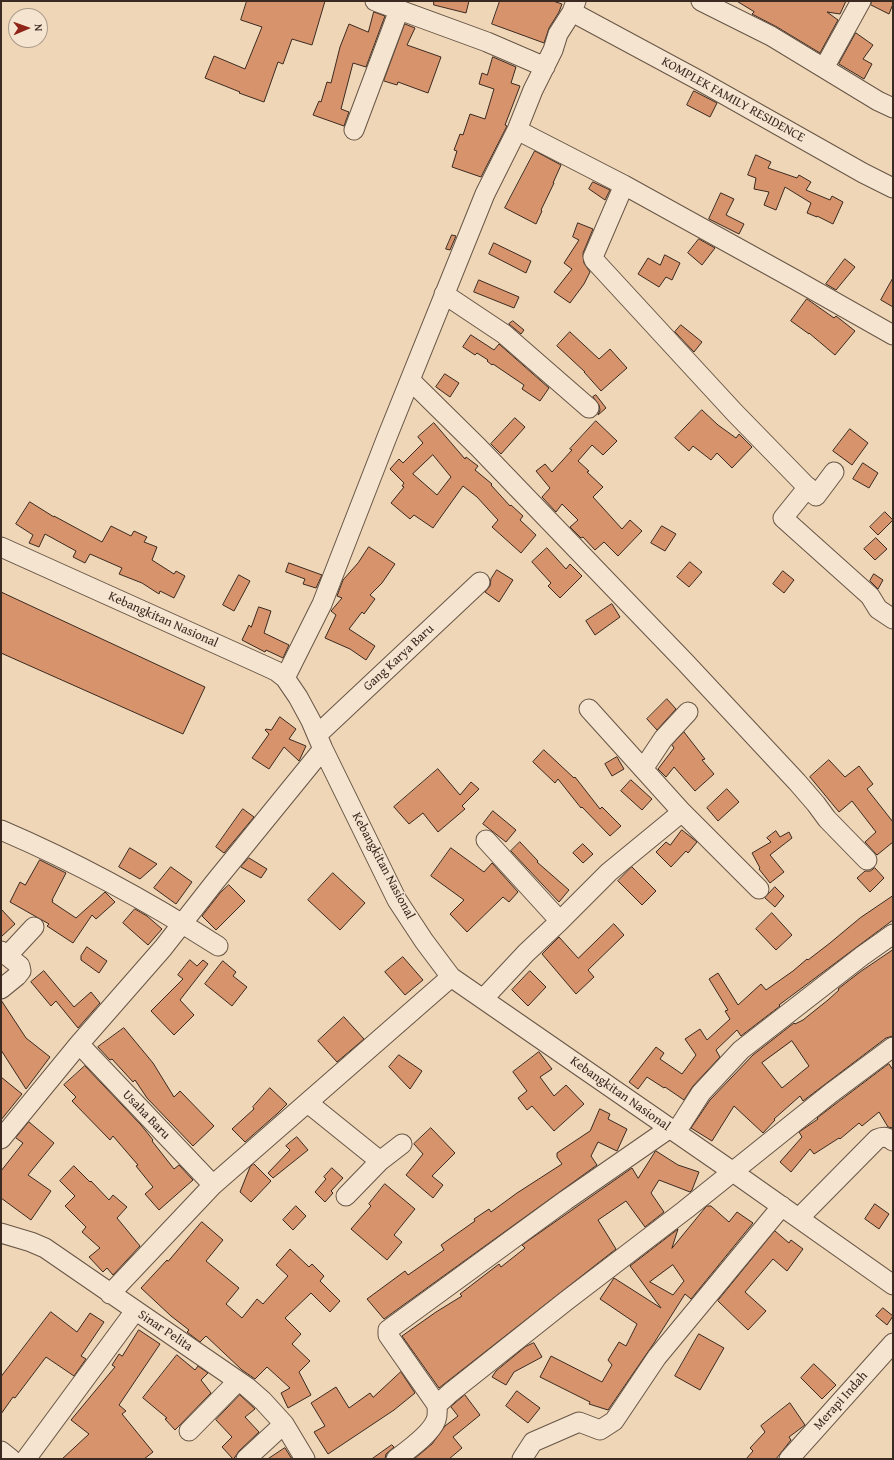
<!DOCTYPE html>
<html>
<head>
<meta charset="utf-8">
<style>
  body { margin:0 }
  #map { position:relative; width:894px; height:1460px; overflow:hidden; background:#eed6b6; font-family:"Gentium Book Plus",serif }
  canvas { display:block }
  .frame { position:absolute; inset:0; border:2px solid #3b2a21; pointer-events:none }
  .north { position:absolute; left:8px; top:8px; width:40px; height:40px; box-sizing:border-box; background:#f4e4d0; border:1px solid #aa9a8a; border-radius:50%; rotate:88deg; font-size:11px; font-weight:700; line-height:16px; text-align:center; color:#3b2a21 }
  .north::after { content:''; display:block; margin:auto; width:14px; height:18px; background:#8f2418; clip-path:polygon(50% 0,100% 100%,50% 72%,0 100%) }
</style>
</head>
<body>
<div id="map">
<canvas width="894" height="1460"></canvas>
<div class="frame"></div>
<div class="north">N</div>
</div>
<script>
const g = document.querySelector('canvas').getContext('2d');
g.lineJoin = 'round';
function fillPath(path, color) {
  g.fillStyle = color;
  g.fill(path, 'evenodd');
}
function strokePath(path, color, width, dash) {
  g.strokeStyle = color;
  g.lineWidth = width;
  g.lineCap = dash ? 'butt' : 'round';
  g.setLineDash(dash || []);
  g.stroke(path);
}
function write(font, color, halo, rows, align = 'center') {
  g.font = font + ' "Gentium Book Plus",serif';
  g.lineWidth = 3;
  g.setLineDash([]);
  g.textBaseline = 'middle';
  g.strokeStyle = halo;
  g.fillStyle = color;
  for (const [text, x, y, turn = 0] of rows) {
    g.save();
    g.translate(x, y);
    g.rotate((+turn || 0) * Math.PI / 180);
    g.textAlign = isNaN(turn) ? turn : align;
    if (halo) g.strokeText(text, 0, 0);
    g.fillText(text, 0, 0);
    g.restore();
  }
}
const building = new Path2D(`
  M247,1H325L312,45L292,39L283,64L278,62L264,102L239,93L240,92L205,78L214,56L245,69L262,27L241,20Z
  M434,1H469L466,13L434,5Z
  M500,1H553L562,4L559,12L549,28L544,43L492,24Z
  M737,1H846L840,14L827,12L838,20L820,53L777,27L752,14L754,12Z
  M872,1H893V4L889,14L871,5Z
  M374,12L385,16L366,67L353,63L341,109L349,112L344,126L313,115L319,101L321,102L327,82L331,83L340,47L349,24L368,32Z
  M405,24L415,28L407,45L441,57L428,93L398,82L397,85L384,81Z
  M856,33L873,45L863,59L872,64L864,79L839,64Z
  M493,57L516,67L511,83L520,86L505,125L507,126L481,177L452,167L457,151L454,150L460,134L463,135L470,114L485,119L494,89L479,84L482,73L487,75Z
  M694,91L717,103L710,117L687,105Z
  M535,151L561,165L553,183H554L541,210L542,211L536,224L505,208Z
  M756,155L771,162L768,168L797,178L799,175L811,182L806,190L830,200L832,196L843,202L833,224L817,216V217L807,213L811,203L785,187L776,210L764,205L769,192L754,189L756,178L748,175Z
  M593,182L610,190L605,200L589,189Z
  M721,193L734,199L726,215L744,224L739,234L709,219Z
  M578,223L593,229L583,253L584,263L590,272L584,284L570,303L554,292L572,269L564,263L579,240L573,237Z
  M452,235L456,236L450,250L446,249Z
  M699,239L715,248L702,265L688,253Z
  M494,243L531,261L526,273L489,254Z
  M665,255L680,263L672,280L666,277L659,287L638,274L648,258L660,265Z
  M845,259L855,267L836,290L826,284Z
  M893,278V307L881,300Z
  M479,280L519,297L514,308L474,292Z
  M807,299L834,318L836,316L855,331L835,355L809,333V334L791,321Z
  M513,321L524,330L521,334L509,324Z
  M681,325L702,342L694,352L675,332Z
  M570,332L599,359L610,349L627,368L601,391L584,372H585L557,346Z
  M471,335L494,350L499,344L549,388L540,401L522,389L524,385L493,364L492,365L487,361L488,360L477,353L475,355L463,347Z
  M445,374L459,383L450,397L436,387Z
  M596,395L606,408L598,415L600,410L599,405L593,397Z
  M702,410L718,425L736,438L739,434L752,447L732,468L717,453L711,460L693,446L689,451L675,438Z
  M515,418L525,427L501,454L491,444Z
  M596,421L617,441L603,455L592,445L578,461L589,471L587,472L603,487L593,497L622,529L630,520L642,531L618,556L604,542L595,550L583,537L581,538L570,527L578,520L562,504L556,512L542,497L550,488L536,471L545,464L552,472L572,450L570,449Z
  M434,423L465,459L466,457L478,466L475,470L492,484L491,485L510,506L511,505L523,516L520,520L536,535L521,553L492,527L498,520L477,497L463,486L433,528L414,515L410,519L391,503L404,487L402,486L404,483L390,469L399,459L403,463L423,443L418,437ZM433,455L451,477L437,495L413,474Z
  M850,429L868,443L852,465L833,451Z
  M863,463L878,473L869,488L853,479Z
  M30,502L54,517V516L102,542L111,526L131,536L134,531L147,537L144,542L157,547L152,560L174,574L176,571L185,576L174,598L160,591L159,594L142,583L119,574L122,568L90,554L85,563L73,557L76,551L45,534L39,547L29,543L33,535L16,524Z
  M885,512L893,520L878,535L870,527Z
  M662,526L676,534L665,551L651,543Z
  M876,538L887,549L875,560L864,549Z
  M369,547L395,564L382,583L370,595L375,599L364,614L362,612L349,629L375,646L366,660L350,649L325,638L336,615L331,611L342,598L337,596L343,580L358,563Z
  M547,548L566,569L570,564L582,576L560,598L548,586L551,583L532,562Z
  M690,562L702,572L689,587L677,577Z
  M289,563L322,575L316,588L303,584L305,579L286,572Z
  M497,570L513,580L499,602L485,592L490,586L491,579Z
  M783,571L794,580L784,593L773,584Z
  M874,574L883,580L878,589L870,581Z
  M239,575L250,581L234,611L223,605Z
  M1,592L205,687L183,734L1,653Z
  M612,604L620,617L595,635L586,621Z
  M259,607L271,611L264,633L289,645L283,658L266,650L265,652L242,640L249,625L251,627Z
  M667,699L676,709L657,730L647,719Z
  M280,717L296,729L289,739L306,746L299,761L284,747L269,769L252,758L269,734L265,730L266,729L271,730Z
  M684,732L705,759L702,760L714,774L695,791L674,767L666,777L658,769L674,748L672,745Z
  M544,750L574,778L575,777L600,809L602,807L621,826L610,836L582,807L581,808L558,779L555,783L533,762Z
  M617,757L624,769L612,776L605,764Z
  M829,760L845,777L859,766L873,784L867,789L893,822V842L877,855L865,842L876,832L852,801L839,812L810,777Z
  M438,769L460,795L471,782L479,789L462,806L465,809L438,832L423,813L409,824L394,807Z
  M631,780L652,799L642,810L621,791Z
  M727,789L739,802L718,821L707,808Z
  M243,809L254,817L224,853L216,847Z
  M493,811L516,830L506,842L483,824Z
  M682,830L697,842L688,853L686,851L671,867L656,852L666,842L670,845Z
  M776,831L780,837L789,832L792,838L770,855L784,872L770,883L759,869L760,868L752,853L771,842L767,838Z
  M520,842L538,861L537,862L569,890L559,902L511,851Z
  M583,844L593,854L583,863L573,853Z
  M130,848L157,864L140,879L119,867Z
  M451,848L484,872L492,863L518,892L509,902L503,897L467,932L450,914L464,900L431,876Z
  M249,858L267,869L261,878L241,867Z
  M40,860L66,873L52,900H53L52,902L76,918L105,892L115,902L96,919L92,915L73,943L47,926L49,924L10,902L20,882L25,885Z
  M171,867L192,882L176,904L154,888Z
  M632,867L656,891L642,905L618,881Z
  M875,868L884,878L870,892L857,878L865,871H870Z
  M333,873L365,903L340,930L308,900Z
  M229,885L245,901L216,930L202,916L220,893Z
  M775,887L784,896L775,907L765,898Z
  M893,896V920L779,1005L780,1006L741,1036L737,1030L716,1050L720,1057L693,1086L684,1100L665,1087L664,1088L647,1077L638,1089L629,1082L656,1047L664,1053L660,1059L682,1074L696,1055L685,1039L700,1029L707,1040L730,1019L725,1011L728,1010L709,979L718,973L738,1005L761,984L766,990L793,971L807,959L808,960L830,943L860,918Z
  M1,909L15,924L1,937Z
  M135,909L147,916L162,929L148,945L123,923Z
  M772,913L792,935L776,950L756,929Z
  M614,924L624,935L588,970L594,977L576,994L542,954L559,937L578,958Z
  M87,947L107,961L99,973L81,960V956Z
  M893,950V1036L886,1038L803,1101L800,1096L774,1119L775,1120L763,1133L734,1106L712,1141L691,1128L710,1100L753,1055L794,1023L795,1024L803,1020L828,1000L839,990L838,989L860,972ZM792,1041L809,1066L782,1088L762,1063Z
  M403,957L423,980L405,995L385,972Z
  M190,960L197,966L203,960L208,964L180,1000L194,1015L174,1035L151,1011L183,979L178,975Z
  M223,961L236,972L233,976L247,987L232,1006L205,984Z
  M44,971L74,1007L91,992L100,1003L78,1028L56,1001L51,1006L31,982Z
  M530,971L546,987L528,1006L512,990Z
  M1,1000L26,1038L50,1057L26,1089L1,1050Z
  M344,1017L364,1039L337,1062L318,1041Z
  M124,1028L153,1063L174,1097L180,1091L214,1126L193,1146L147,1098L135,1080L133,1082L112,1059L110,1060L98,1047Z
  M539,1052L552,1069L540,1077L554,1096L566,1085L584,1104L554,1131L532,1106L527,1110L518,1098L527,1091L513,1072Z
  M399,1055L422,1071L410,1089L389,1067Z
  M889,1064L893,1070V1128L888,1127L879,1112L862,1126L859,1123L840,1139L839,1138L814,1154L810,1149L791,1172L780,1162L802,1137L799,1132L818,1119L817,1118L838,1102Z
  M85,1066L141,1125L153,1140L152,1141L174,1169L179,1165L193,1180L159,1210L145,1194L153,1187L136,1166L138,1165L113,1136L110,1140L72,1101L76,1097L64,1085Z
  M1,1077L22,1094L1,1120Z
  M270,1088L287,1104L278,1113L245,1142L232,1129L254,1109L253,1107Z
  M600,1109L610,1114L608,1119L627,1129L617,1151L598,1142L591,1156L597,1165L384,1319L367,1299L405,1271L408,1275L444,1250L441,1245L475,1221L474,1219L489,1209L491,1212L517,1193L562,1164L557,1157V1153L590,1131Z
  M29,1122L54,1143L28,1175L51,1191L31,1220L1,1198V1171L23,1143L16,1138Z
  M431,1128L455,1153L432,1176L443,1185L433,1198L406,1175L423,1154L414,1144Z
  M297,1137L308,1150L273,1178L268,1173L290,1150L286,1146Z
  M656,1151L678,1165L699,1172L692,1190L690,1192L659,1180L651,1193L664,1212L645,1227L626,1201L598,1220L616,1249L439,1388L402,1336L436,1312L462,1296L460,1294L499,1264L501,1267L525,1248L522,1245L632,1168L638,1178Z
  M254,1164L271,1181L251,1202L240,1192L250,1167Z
  M74,1166L90,1182L91,1181L109,1200L113,1195L127,1207L117,1218L140,1246L113,1275L107,1268L103,1272L89,1257L100,1248L82,1232L86,1227L65,1206L75,1196L60,1181Z
  M332,1168L343,1178L331,1191L333,1193L325,1202L315,1192L326,1179L324,1177Z
  M385,1184L415,1209L394,1235L402,1242L387,1260L351,1229L371,1206L369,1204Z
  M875,1204L889,1214L879,1229L865,1219Z
  M296,1206L306,1216L293,1230L283,1220Z
  M707,1206H711L729,1222L737,1212L753,1223L691,1299L685,1294L654,1343L608,1410L589,1404L590,1402L540,1377L551,1356L602,1382L612,1365L608,1360L619,1342L626,1346L637,1324L600,1299L614,1278L661,1308L630,1266L678,1229L672,1248ZM673,1265L684,1281L673,1295L650,1282Z
  M202,1222L223,1240L206,1261L239,1288L226,1304L242,1318L257,1299L263,1304L288,1276L276,1265L290,1249L309,1267L312,1264L324,1276L320,1281L340,1301L330,1312L311,1293L285,1318L301,1334L292,1344L310,1361L299,1372L311,1395L288,1408L281,1393L290,1388L267,1367L255,1379L242,1370L206,1336L200,1342L187,1332L189,1330L171,1316L141,1288L167,1260L168,1261Z
  M775,1231L789,1243L791,1240L803,1249L787,1271L773,1259L745,1292L766,1311L748,1330L718,1301Z
  M883,1308L893,1316L887,1325L876,1316Z
  M51,1312L77,1332L90,1313L104,1322L81,1356L86,1359L74,1376L46,1357L15,1398L13,1397L1,1414V1377Z
  M139,1330L160,1344L119,1405L126,1411L122,1414L153,1452L144,1459H62L89,1434L71,1420L115,1367L112,1365L119,1354L122,1356Z
  M699,1334L724,1348L700,1390L675,1376Z
  M534,1343L542,1357L514,1372L506,1385L492,1377L496,1371L525,1347Z
  M177,1355L195,1370L198,1366L208,1373L201,1380L211,1393L175,1430L165,1419L167,1418L143,1398Z
  M814,1364L836,1385L822,1399L801,1378Z
  M401,1372L415,1393L394,1410L328,1454L314,1432L325,1426L311,1403L336,1387L349,1408L370,1393L373,1397Z
  M517,1391L540,1408L528,1423L506,1406Z
  M240,1395L255,1409L245,1417L259,1432L239,1451L235,1457L233,1459L222,1447L232,1437L216,1420Z
  M465,1395L480,1415L453,1437L462,1448L449,1459H414L432,1444L445,1426L458,1416L451,1407Z
  M790,1403L805,1425L789,1437L791,1440L776,1459H746L753,1451L750,1448L765,1432L761,1426Z
  M392,1445L394,1447L386,1454L385,1459H372Z
  M285,1448L292,1459H268Z`);
const minor = new Path2D(`
  M375,1L487,42L545,67
  M701,1L771,36L878,101L893,108
  M572,12L702,82L863,173L893,188
  M824,68L861,1
  M354,130L399,10
  M517,130L624,185L593,257L594,260L735,413L816,496L834,472
  M624,185L794,279L893,335
  M444,294L504,334L589,408
  M410,380L478,447L685,662L797,782L816,804L827,819L867,860
  M808,487L783,518L870,596L878,609L893,619
  M1,547L263,665L276,671L285,678L298,697L311,721L323,749L397,900L424,941L451,977L726,1167L893,1285
  M285,678L322,604L387,437L485,194L517,130L533,90L553,50L558,34L572,12L576,1
  M589,709L682,812L759,889
  M317,735L480,582
  M643,769L663,739L688,712
  M1,830C76,862 149,902 218,946
  M486,840L560,921
  M1,951L20,966L21,971L17,976L1,989
  M7,956L34,927
  M483,999L526,953L560,921L609,872L682,812
  M79,1044L213,1185
  M308,1103L380,1161
  M676,1132L701,1093L741,1050L862,956L893,934
  M1,1139L79,1044L163,948L214,883L323,749
  M346,1196L380,1161L402,1144
  M799,1218L877,1139C884,1136 887,1137 893,1141
  M1,1233L31,1242L45,1248L247,1387L263,1401L284,1424L305,1459
  M110,1294L213,1185L451,977
  M437,1405L388,1335V1330L566,1200L670,1128
  M189,1431L238,1381
  M1,1451L11,1459
  M26,1459L135,1311
  M246,1459L284,1424
  M396,1459C408,1450 431,1434 436,1420C438,1415 437,1410 437,1405L450,1393L566,1301L685,1210L831,1093L893,1047
  M522,1459L533,1442L579,1422L600,1430L614,1421L657,1357L782,1206
  M789,1459L893,1343`);
const streetNames = [
  ["KOMPLEK FAMILY RESIDENCE",733,100,29],
  ["Kebangkitan Nasional",163,620,24],
  ["Gang Karya Baru",399,658,-43],
  ["Kebangkitan Nasional",383,866,62],
  ["Kebangkitan Nasional",620,1094,35],
  ["Usaha Baru",146,1115,46],
  ["Sinar Pelita",165,1331,34],
  ["Merapi Indah",841,1401,-48]
];
fillPath(building, '#d7936b');
strokePath(building, '#3b2a21', 1);
strokePath(minor, '#685546', 21);
strokePath(minor, '#f4e4d0', 19);
write('13px', '#3b2a21', '#f4e4d0', streetNames);
</script>
</body>
</html>
